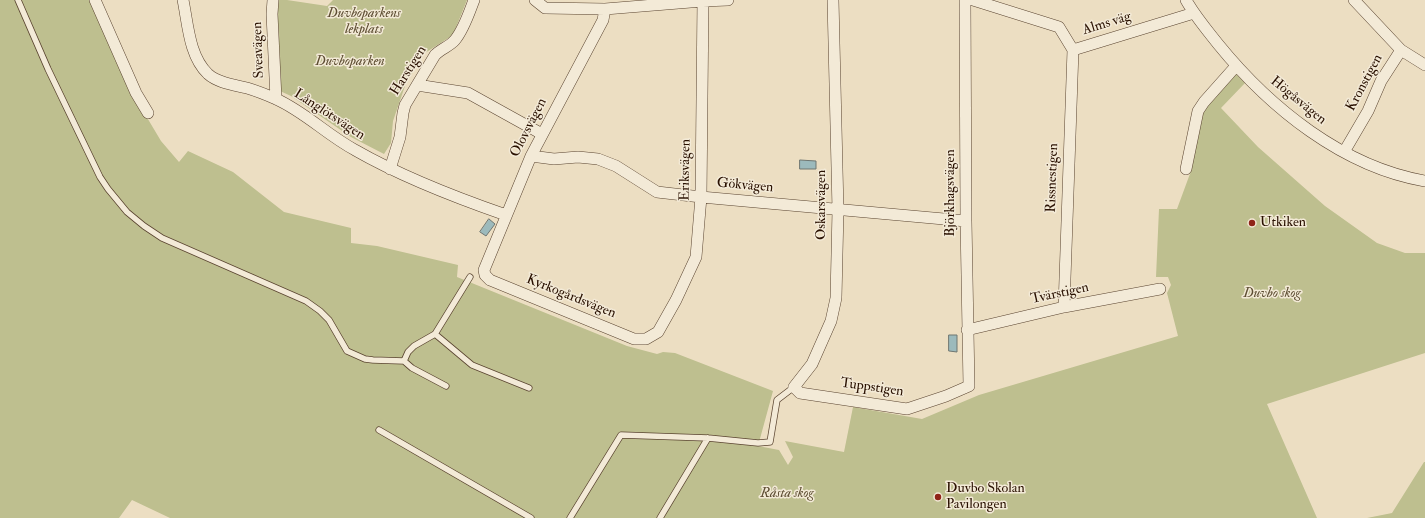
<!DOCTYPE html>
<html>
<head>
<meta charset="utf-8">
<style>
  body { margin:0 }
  canvas { display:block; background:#ecdec2 }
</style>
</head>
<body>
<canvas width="1425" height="518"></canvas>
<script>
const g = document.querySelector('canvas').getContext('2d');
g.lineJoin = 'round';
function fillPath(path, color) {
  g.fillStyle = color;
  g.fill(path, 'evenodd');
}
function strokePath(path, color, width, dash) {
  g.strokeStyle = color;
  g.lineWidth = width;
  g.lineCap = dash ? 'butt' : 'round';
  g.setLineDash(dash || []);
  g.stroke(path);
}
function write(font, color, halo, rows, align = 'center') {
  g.font = font + ' "IM FELL Double Pica",serif';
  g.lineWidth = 3;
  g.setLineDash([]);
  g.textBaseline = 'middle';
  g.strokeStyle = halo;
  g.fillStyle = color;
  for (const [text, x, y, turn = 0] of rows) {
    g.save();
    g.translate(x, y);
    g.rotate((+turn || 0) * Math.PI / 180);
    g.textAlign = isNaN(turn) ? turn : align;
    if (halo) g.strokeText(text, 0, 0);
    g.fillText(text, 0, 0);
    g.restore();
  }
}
const green = new Path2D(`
  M0,0H91L127,84L161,141L179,162L188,151L233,172L284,212L351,228V243L377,246L458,265L457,277L627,346L657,354L663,352L675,353L773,391L758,446L779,450L788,465L793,457L785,441L844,452L853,407L922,419L979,395L1178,336L1167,293L1171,285L1168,277H1156L1159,209H1177L1191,171L1203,112L1235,73L1245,83L1221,108L1258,147L1325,206L1377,243L1405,253H1425V353L1267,404L1317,518H170L132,500L119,518H0Z
  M277,0H287L327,6L333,0H467L453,35L425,53L406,83L393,121L391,143L384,154L351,137L291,96L280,91Z
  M1424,462H1425V518H1367L1392,513Z`);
const water = new Path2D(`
  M800,160L816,161V169H800Z
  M489,219L495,224L486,236L480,232Z
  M949,335H957V352L949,351Z`);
const service = new Path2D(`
  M18,0L48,69L100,177L108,189L127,212L144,226L162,238L306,301L320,311L329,320L347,351L365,359L373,360L404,361
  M435,334L472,365L529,388
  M446,386L412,368L404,361L408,352L414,346L435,334L470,277
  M379,430L531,518
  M570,518L621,435L708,438L758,443L770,442L777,400L794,387
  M660,518L708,438`);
const minor = new Path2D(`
  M95,0L136,93L148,113
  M183,0C188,24 189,56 208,74C218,83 235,85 247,88C257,91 267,95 276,99C305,112 327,135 355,150C402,177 454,197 506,215
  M273,0L272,14L276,99
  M535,0L545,8L605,9L703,1L728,0
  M833,0L838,210L836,298L831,321L812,364L794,387L800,393L907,409L946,396L969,386L966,221L965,0
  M973,0L1059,27L1073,50L1194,13
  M1186,0C1195,16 1207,30 1218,44C1270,108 1343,167 1425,181
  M1354,0L1401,50L1425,65
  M605,9L603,20L531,156L484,270L485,275L490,280L634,339H646L658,332L676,300L696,257L701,197L703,0
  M417,85L468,93L542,134
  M1344,152L1368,111L1381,81L1401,50
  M531,156L554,159L578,157L598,159L616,166L657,192L701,197L966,221
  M390,169L400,137L403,113L405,105L435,55C441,49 450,46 455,40C464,29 469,13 474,0
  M1186,169L1198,111L1204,102L1236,66
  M1064,307L1073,50
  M967,330L1064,307L1160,289`);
const markers = [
  [1252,223,4,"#8f2418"],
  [938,497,4,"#8f2418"]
];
const parkNames = [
  ["Duvboparkens",364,14],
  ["lekplats",364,30],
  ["Duvboparken",350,62],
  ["Duvbo skog",1272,294],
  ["Råsta skog",787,494]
];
const streetNames = [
  ["Alms väg",1107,24,-17],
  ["Sveavägen",259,50,-92],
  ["Harstigen",409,71,-58],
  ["Kronstigen",1365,83,-62],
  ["Högåsvägen",1298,101,39],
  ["Långlötsvägen",329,115,33],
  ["Olovsvägen",529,128,-63],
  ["Eriksvägen",686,170,-89],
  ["Rissnestigen",1053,178,-88],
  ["Gökvägen",745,186,5],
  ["Björkhagsvägen",951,193,-90],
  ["Oskarsvägen",822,205,-90],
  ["Tvärstigen",1060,294,-12],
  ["Kyrkogårdsvägen",571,297,22],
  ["Tuppstigen",872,388,8]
];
const poiNames = [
  ["Utkiken",1260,223],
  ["Duvbo Skolan",946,489],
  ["Pavilongen",946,505]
];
fillPath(green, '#bebf8f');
fillPath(water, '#9cbabc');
strokePath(water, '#6e7671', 1);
strokePath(service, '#5a4430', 7);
strokePath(minor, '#5a4430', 12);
strokePath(service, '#f3ead7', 5.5);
strokePath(minor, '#f3ead7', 11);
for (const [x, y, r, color] of markers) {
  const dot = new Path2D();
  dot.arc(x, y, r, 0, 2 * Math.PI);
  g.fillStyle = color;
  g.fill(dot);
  strokePath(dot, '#f3ead7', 1.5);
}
write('italic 14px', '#5d4d32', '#f3ead7', parkNames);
write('14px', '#291000', '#f3ead7', streetNames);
write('14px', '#291000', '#f3ead7', poiNames, 'left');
</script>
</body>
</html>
